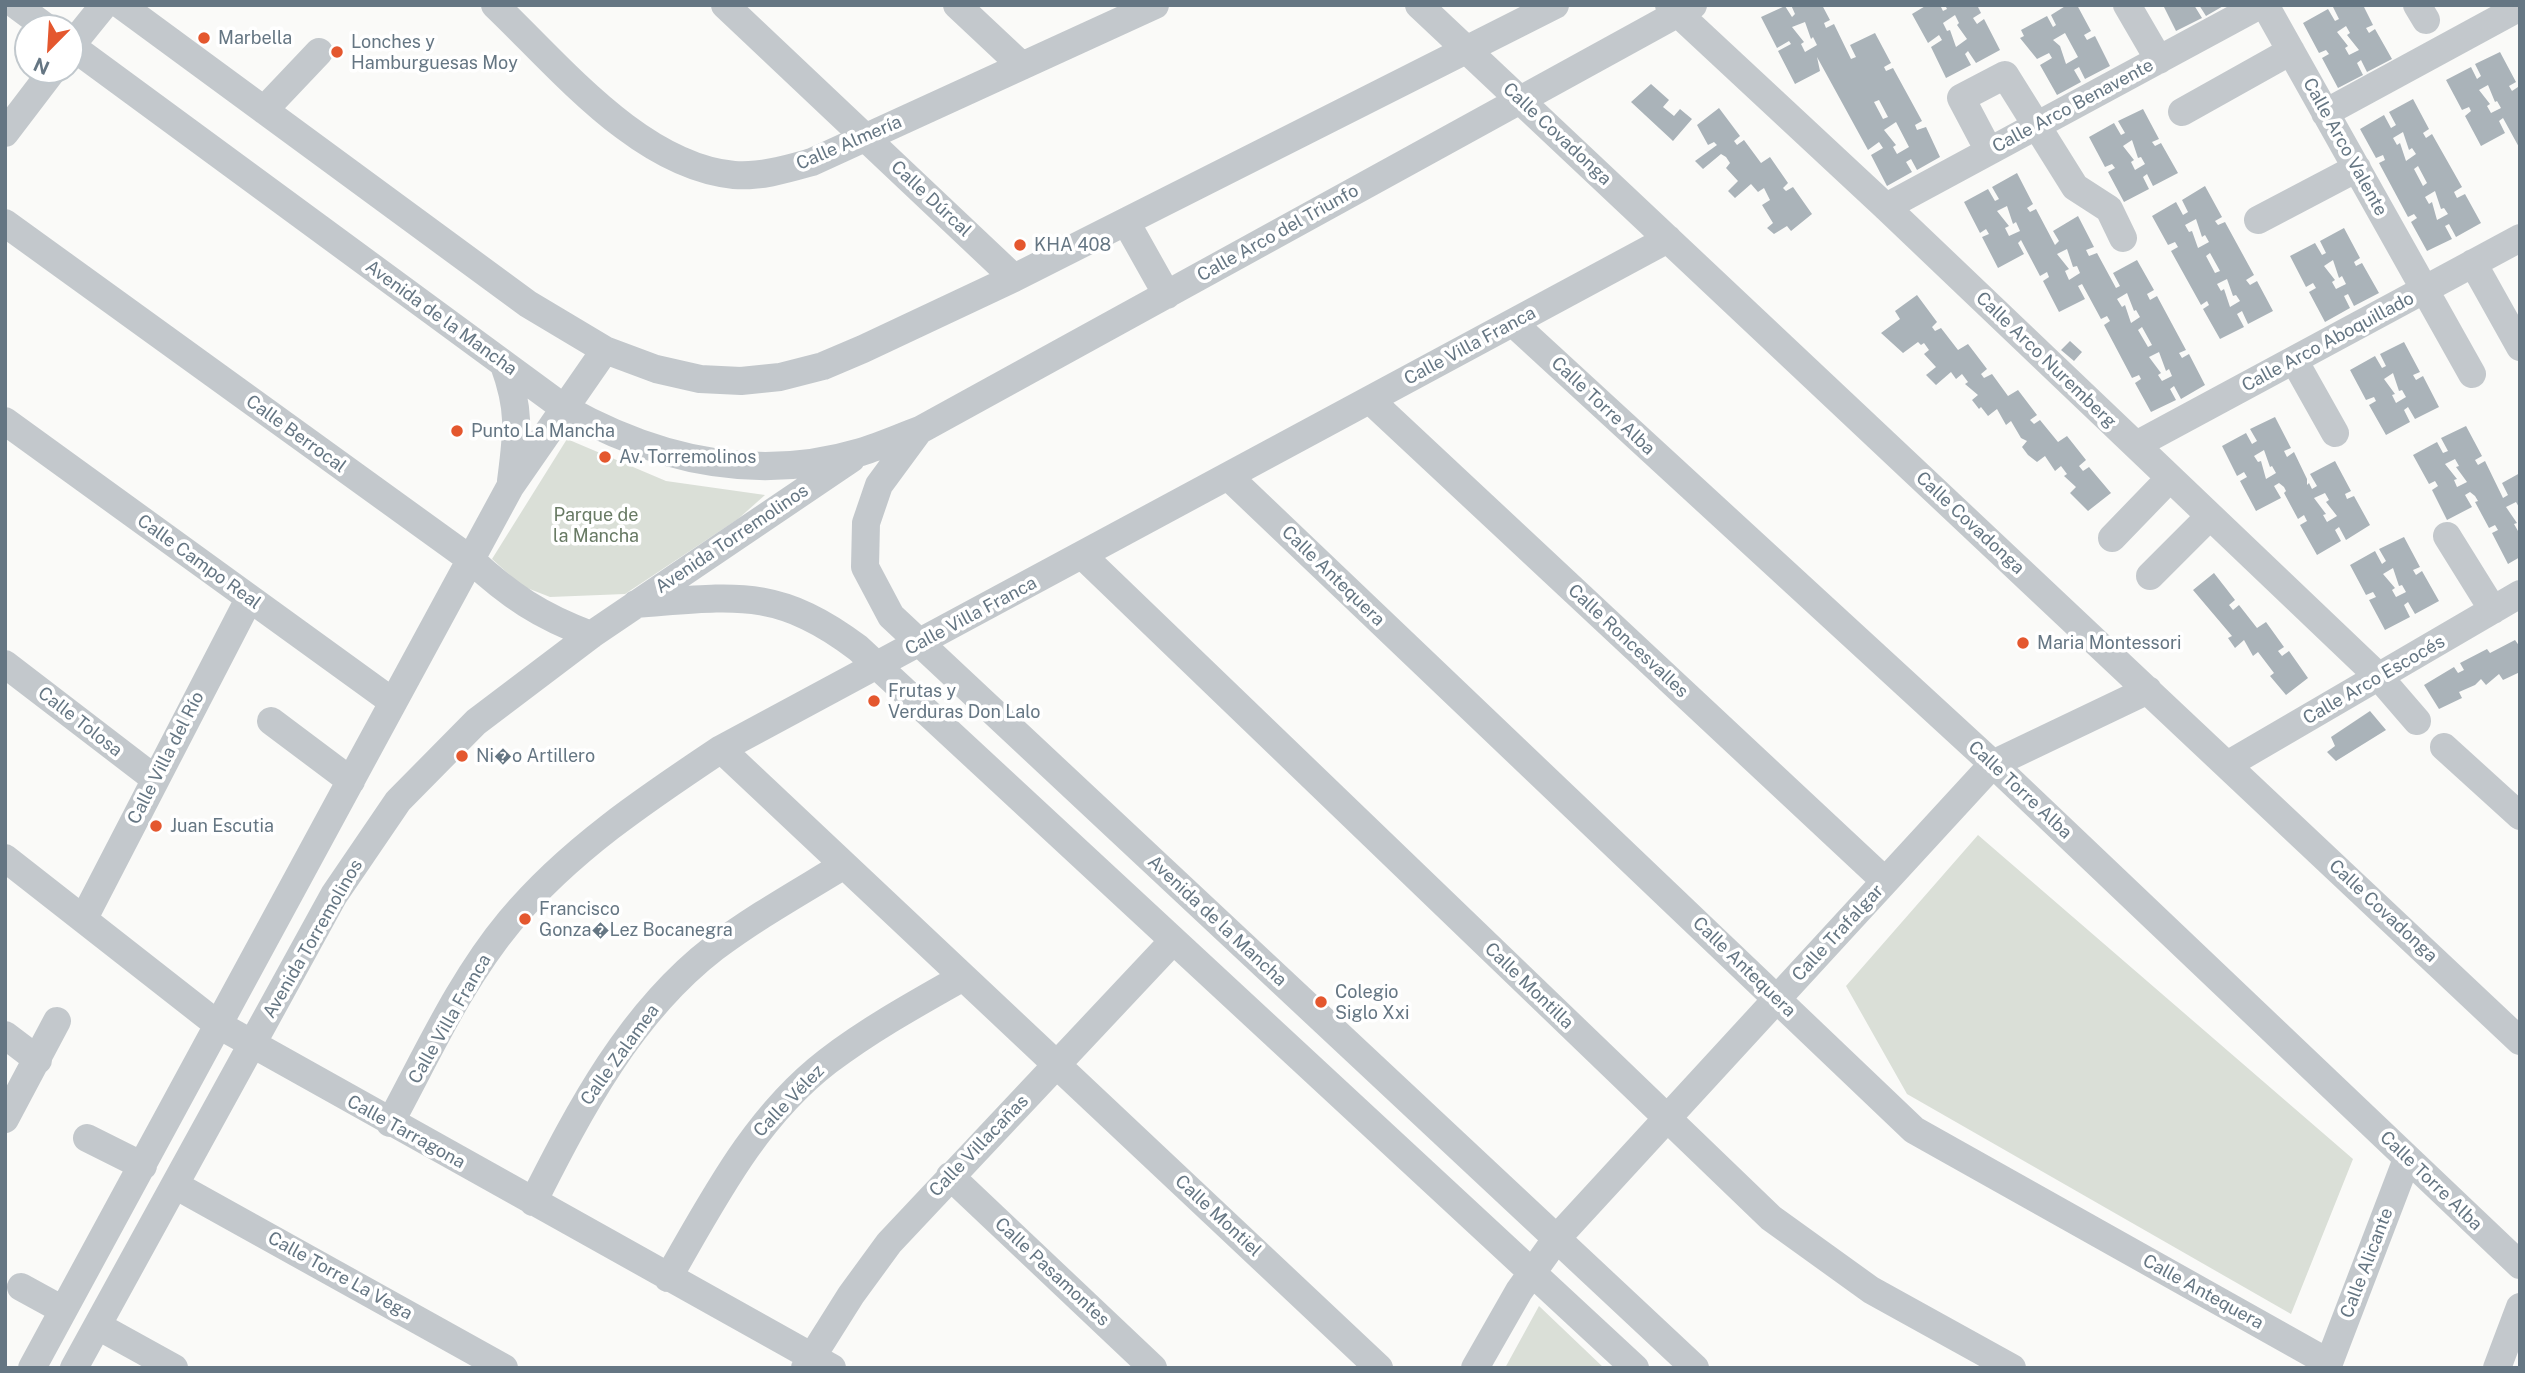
<!DOCTYPE html>
<html>
<head>
<meta charset="utf-8">
<style>
  body { margin:0 }
  #map { position:relative; width:2525px; height:1373px; overflow:hidden; background:#fafaf8; font-family:"Public Sans",sans-serif }
  canvas { display:block }
  .frame { position:absolute; inset:0; border:7px solid #657683; pointer-events:none }
  .north { position:absolute; left:14px; top:14px; width:70px; height:70px; box-sizing:border-box; background:#fff; border:2px solid #c1c8cd; border-radius:50%; rotate:204deg; font-size:19px; font-weight:700; line-height:28px; text-align:center; color:#657683 }
  .north::after { content:''; display:block; margin:auto; width:24px; height:32px; background:#e4572e; clip-path:polygon(50% 0,100% 100%,50% 72%,0 100%) }
</style>
</head>
<body>
<div id="map">
<canvas width="2525" height="1373"></canvas>
<div class="frame"></div>
<div class="north">N</div>
</div>
<script>
const g = document.querySelector('canvas').getContext('2d');
g.lineJoin = 'round';
function fillPath(path, color) {
  g.fillStyle = color;
  g.fill(path, 'evenodd');
}
function strokePath(path, color, width, dash) {
  g.strokeStyle = color;
  g.lineWidth = width;
  g.lineCap = dash ? 'butt' : 'round';
  g.setLineDash(dash || []);
  g.stroke(path);
}
function write(font, color, halo, rows, align = 'center') {
  g.font = font + ' "Public Sans",sans-serif';
  g.lineWidth = 7;
  g.setLineDash([]);
  g.textBaseline = 'middle';
  g.strokeStyle = halo;
  g.fillStyle = color;
  for (const [text, x, y, turn = 0] of rows) {
    g.save();
    g.translate(x, y);
    g.rotate((+turn || 0) * Math.PI / 180);
    g.textAlign = isNaN(turn) ? turn : align;
    if (halo) g.strokeText(text, 0, 0);
    g.fillText(text, 0, 0);
    g.restore();
  }
}
const green = new Path2D(`
  M567,439L666,481L765,495L738,519L625,594L550,597L522,586L492,559Z
  M1978,835L2353,1159L2291,1314L1907,1094L1846,986Z
  M1539,1306L1604,1368H1505Z`);
const building = new Path2D(`
  M1791,5H1822L1830,20L1824,23L1826,28L1834,24L1851,59L1856,57L1850,45L1875,33L1891,63L1884,67L1886,71L1893,68L1922,121L1915,125L1917,130L1926,127L1940,157L1917,170L1911,159L1906,162L1912,172L1887,186L1871,155L1883,148L1879,142L1868,150L1817,57L1820,71L1795,84L1778,51L1791,44L1789,41L1777,48L1761,17L1785,6L1792,17L1795,14ZM1805,22L1811,39L1813,37L1817,45L1805,52L1801,44L1804,42L1792,27ZM1879,100L1888,117L1883,119L1874,102ZM1896,122L1909,147L1897,154L1893,147L1896,145L1884,130Z
  M1927,5H1940L1943,11L1947,9L1945,5H1977L1981,13L1973,18L1977,24L1984,19L2000,50L1976,63L1968,51L1965,54L1971,65L1946,78L1931,47L1942,40L1939,35L1928,43L1912,14ZM1955,15L1959,23L1957,25L1967,39L1956,47L1950,30L1947,31L1943,23Z
  M2067,5H2077L2091,31L2084,35L2087,40L2095,36L2110,66L2085,79L2079,67L2074,70L2081,82L2057,95L2040,65L2052,58L2049,53L2037,59L2020,38L2024,36L2021,30L2047,16L2053,27L2056,25L2051,15ZM2065,33L2078,57L2066,64L2060,46L2053,40Z
  M2163,5H2194L2202,18L2176,31Z
  M2199,5H2225L2206,16Z
  M2336,5H2363L2373,25L2366,28L2369,33L2375,29L2392,59L2367,72L2361,60L2357,63L2363,75L2338,88L2322,58L2329,54L2326,50L2319,53L2303,23L2328,9L2335,21L2339,19L2333,7ZM2346,26L2350,33L2347,35L2359,50L2349,55L2345,48L2348,46L2337,32Z
  M2500,52L2516,82L2509,86L2512,91L2518,87L2520,90V149L2503,118L2499,121L2505,133L2481,146L2465,116L2471,111L2469,107L2462,110L2446,80L2471,67L2477,79L2481,76L2475,64ZM2488,85L2495,102L2497,101L2501,108L2491,113L2487,106L2490,104L2479,90Z
  M1651,84L1669,100L1663,107L1674,116L1680,109L1692,119L1673,141L1631,102Z
  M2413,99L2429,129L2423,133L2426,138L2432,134L2462,187L2454,192L2457,198L2465,194L2481,223L2456,237L2449,224L2445,226L2452,239L2427,251L2411,222L2417,218L2414,214L2408,217L2379,163L2385,160L2383,155L2376,158L2360,129L2384,115L2391,128L2396,125L2389,112ZM2403,132L2409,150L2412,148L2416,154L2406,161L2400,143L2397,145L2393,138ZM2418,166L2427,183L2423,186L2414,169ZM2435,191L2441,209L2444,208L2448,214L2437,220L2432,202L2429,204L2425,197Z
  M1719,108L1740,136L1734,141L1737,145L1744,140L1761,163L1770,157L1788,183L1783,188L1786,191L1793,187L1812,214L1791,231L1787,226L1774,234L1767,228L1773,223L1762,205L1770,200L1764,188L1758,192L1751,184L1735,198L1728,191L1738,181L1726,168L1730,163L1726,157L1721,154L1703,169L1695,161L1717,145L1714,142L1708,145L1697,125Z
  M2143,109L2159,139L2152,142L2155,146L2161,143L2178,173L2153,186L2147,174L2143,177L2149,189L2124,202L2108,172L2115,168L2112,164L2105,167L2089,137L2114,123L2121,135L2125,133L2118,121ZM2132,140L2138,158L2141,157L2145,164L2135,170L2131,162L2134,160L2123,146Z
  M2017,173L2033,204L2027,208L2030,212L2036,209L2055,245L2059,241L2053,231L2078,216L2094,247L2086,250L2089,256L2097,253L2116,288L2120,286L2113,273L2137,260L2154,290L2147,294L2150,300L2157,296L2186,350L2179,353L2182,358L2189,354L2205,385L2181,399L2174,386L2170,389L2176,400L2151,412L2135,383L2141,379L2139,375L2132,378L2104,325L2110,321L2107,316L2101,319L2082,284L2078,286L2085,299L2059,312L2043,281L2049,277L2047,272L2040,276L2021,240L2018,243L2024,254L1998,268L1982,237L1989,234L1986,229L1980,233L1964,202L1988,189L1995,201L1999,199L1992,187ZM2007,206L2013,224L2016,222L2020,231L2009,236L2005,228L2009,226L1997,211ZM2067,249L2073,267L2077,266L2080,273L2069,280L2065,271L2069,269L2057,254ZM2127,293L2134,311L2136,310L2140,317L2131,323L2125,305L2122,307L2117,299ZM2142,327L2152,345L2148,347L2138,330ZM2159,352L2166,371L2169,369L2172,376L2162,381L2158,375L2161,373L2149,357Z
  M2205,186L2222,217L2215,221L2218,225L2225,222L2254,275L2246,280L2250,285L2257,281L2273,311L2248,324L2242,311L2237,314L2244,327L2220,339L2203,309L2209,305L2207,301L2201,305L2171,251L2178,247L2175,242L2168,245L2152,216L2176,202L2183,215L2188,212L2182,200ZM2196,219L2202,237L2205,235L2209,242L2198,248L2192,231L2189,232L2185,225ZM2210,253L2220,271L2215,273L2206,256ZM2227,279L2233,296L2236,295L2240,301L2230,307L2224,289L2221,291L2217,284Z
  M2344,228L2360,258L2354,262L2356,266L2362,263L2379,293L2354,306L2348,294L2344,296L2350,308L2325,322L2309,292L2316,288L2313,283L2306,287L2290,256L2315,243L2322,255L2326,253L2320,241ZM2333,260L2339,278L2342,276L2346,284L2336,289L2332,282L2335,280L2324,266Z
  M1917,295L1937,322L1932,327L1935,331L1941,328L1958,350L1968,344L1987,369L1981,374L1984,378L1992,374L2008,396L2018,390L2037,415L2030,420L2034,424L2040,420L2058,442L2067,436L2086,460L2079,466L2083,471L2089,467L2111,493L2088,511L2070,493L2076,487L2064,476L2067,474L2061,466L2055,471L2045,456L2037,462L2028,455L2022,447L2027,441L2021,438L2011,421L2006,425L1997,409L1988,416L1981,407L1979,409L1972,400L1978,395L1965,384L1968,382L1962,374L1956,379L1951,372L1936,385L1926,375L1936,367L1924,354L1929,350L1924,343L1921,345L1918,342L1903,353L1881,333L1900,319L1895,311Z
  M2070,341L2082,352L2074,361L2061,350Z
  M2404,342L2420,372L2413,375L2416,380L2423,376L2439,407L2415,419L2408,407L2404,410L2410,422L2386,435L2369,405L2376,401L2374,397L2366,400L2350,370L2375,356L2382,368L2386,366L2380,354ZM2393,373L2399,391L2402,390L2406,397L2396,403L2392,395L2395,394L2384,379Z
  M2275,417L2291,448L2284,451L2287,457L2294,452L2307,479V485L2309,483L2312,489L2317,486L2310,474L2335,461L2351,491L2345,494L2347,499L2354,496L2370,525L2346,540L2339,527L2335,530L2341,541L2317,555L2300,525L2307,521L2304,515L2298,519L2284,493L2286,491L2284,487L2279,483L2274,486L2281,498L2256,511L2240,481L2247,477L2244,472L2237,476L2222,446L2246,433L2252,444L2257,441L2250,429ZM2264,450L2270,467L2272,466L2276,473L2266,479L2261,461L2258,462L2254,456ZM2325,493L2329,500L2326,502L2337,516L2327,522L2323,515L2326,514L2314,498Z
  M2466,426L2482,456L2475,460L2478,465L2485,461L2503,498L2508,495L2502,483L2520,473V509L2516,502L2506,507L2517,523L2514,524L2518,531L2520,530V557L2508,564L2492,533L2498,530L2495,525L2489,528L2475,502L2478,501L2475,496L2470,492L2465,495L2472,507L2447,520L2432,490L2438,486L2435,481L2429,484L2413,455L2437,442L2443,453L2448,451L2441,438ZM2455,459L2459,466L2456,467L2467,482L2457,487L2454,480L2457,479L2445,464Z
  M2404,537L2420,567L2413,570L2416,575L2422,571L2439,601L2415,614L2408,602L2404,605L2410,617L2385,630L2369,600L2376,597L2373,592L2366,595L2350,565L2375,551L2382,564L2386,561L2379,549ZM2393,568L2399,586L2402,585L2406,592L2396,597L2392,590L2395,588L2383,574Z
  M2214,573L2235,600L2229,605L2233,610L2239,605L2257,628L2266,622L2284,647L2278,651L2282,656L2289,651L2308,678L2286,695L2270,676L2274,673L2258,652L2253,656L2244,640L2235,648L2228,638L2232,636L2193,590Z
  M2515,640L2520,647V672L2503,680L2499,674L2486,685L2481,679L2475,685L2459,692L2462,698L2439,709L2424,685L2454,667L2458,673L2464,670L2460,663L2487,649L2490,653Z
  M2370,711L2386,730L2336,761L2327,752L2335,746L2331,737Z`);
const minor = new Path2D(`
  M16,5L47,28
  M121,5L528,304L605,350L656,369L700,379L741,381L780,377L823,366L863,349L1014,278L1555,5
  M495,5C560,67 640,166 734,175C761,177 787,169 812,162L1155,5
  M725,5L1014,278
  M957,5L1022,66
  M1419,5L2520,1041
  M1669,5L1886,207L2379,677L2417,721
  M2127,5L2159,60
  M2265,5L2472,374
  M2417,5L2426,20
  M70,45L564,408C656,460 757,483 861,452C881,446 901,437 920,430L1693,5
  M70,47L104,5
  M264,110L319,52
  M2182,112L2291,51
  M2325,113L2520,7
  M5,133L53,70
  M1989,151L1961,98L2005,75L2075,187L2109,209L2123,238
  M1886,207L2260,5
  M2258,220L2357,168
  M1126,222L1167,295
  M5,223L470,559C510,596 540,616 591,635
  M2473,263L2520,347
  M1513,323L1993,764L2520,1265
  M2294,360L2335,433
  M504,365C521,411 517,434 511,481
  M1370,400L1885,881
  M5,421L393,702
  M918,432L879,485L866,523L865,567L891,616L1695,1368
  M2136,445L2520,238
  M1229,477L1914,1130L2329,1363
  M2447,536L2493,610
  M2112,538L2170,478
  M1083,556L1771,1218L1871,1290L2012,1368
  M2150,576L2210,516
  M636,604C732,597 776,586 858,648L1635,1368
  M5,664L155,779
  M271,721L351,781
  M2444,747L2520,816
  M721,749L1379,1368
  M2227,765L2520,594
  M5,858L217,1024L832,1368
  M84,918L249,599
  M5,1035L38,1060
  M5,1119L57,1021
  M390,1123C427,1055 460,981 510,921C568,851 646,799 721,749L1668,239
  M87,1138L143,1166
  M950,1176L1153,1368
  M175,1185L504,1368
  M533,1202C580,1109 630,1013 714,948C755,917 800,892 844,865
  M668,1278C713,1200 755,1117 828,1061C870,1029 917,1003 963,977
  M21,1287L63,1310
  M98,1326L174,1368
  M32,1368L510,487L605,350
  M74,1368L334,895L398,801L476,722L591,635L851,459
  M805,1368L851,1295L889,1243L1173,941
  M1475,1368L1519,1291L1557,1238L1993,764L2148,690
  M2327,1368L2407,1159
  M2497,1368L2520,1307`);
const markers = [
  [204,38,7,"#e4572e"],
  [337,52,7,"#e4572e"],
  [1020,245,7,"#e4572e"],
  [457,431,7,"#e4572e"],
  [605,457,7,"#e4572e"],
  [2023,643,7,"#e4572e"],
  [874,701,7,"#e4572e"],
  [462,756,7,"#e4572e"],
  [156,826,7,"#e4572e"],
  [525,919,7,"#e4572e"],
  [1321,1002,7,"#e4572e"]
];
const poiNames = [
  ["Marbella",218,38],
  ["Lonches y",351,42],
  ["Hamburguesas Moy",351,63],
  ["KHA 408",1034,245],
  ["Punto La Mancha",471,431],
  ["Av. Torremolinos",619,457],
  ["Maria Montessori",2037,643],
  ["Frutas y",888,691],
  ["Verduras Don Lalo",888,712],
  ["Ni�o Artillero",476,756],
  ["Juan Escutia",170,826],
  ["Francisco",539,909],
  ["Gonza�Lez Bocanegra",539,930],
  ["Colegio",1335,992],
  ["Siglo Xxi",1335,1013]
];
const streetNames = [
  ["Calle Arco Benavente",2073,106,-28],
  ["Calle Covadonga",1557,134,43],
  ["Calle Almería",849,143,-23],
  ["Calle Arco Valente",2345,147,61],
  ["Calle Dúrcal",931,199,43],
  ["Calle Arco del Triunfo",1278,233,-29],
  ["Avenida de la Mancha",441,318,36],
  ["Calle Arco Aboquillado",2328,342,-28],
  ["Calle Villa Franca",1470,346,-28],
  ["Calle Arco Nuremberg",2046,360,44],
  ["Calle Torre Alba",1603,406,43],
  ["Calle Berrocal",296,434,36],
  ["Calle Covadonga",1970,523,43],
  ["Avenida Torremolinos",732,539,-34],
  ["Calle Campo Real",199,562,36],
  ["Calle Antequera",1333,576,44],
  ["Calle Villa Franca",971,616,-28],
  ["Calle Roncesvalles",1628,641,43],
  ["Calle Arco Escocés",2374,680,-30],
  ["Calle Tolosa",80,722,38],
  ["Calle Villa del Río",166,758,-63],
  ["Calle Torre Alba",2020,790,43],
  ["Calle Covadonga",2383,911,43],
  ["Avenida de la Mancha",1217,921,43],
  ["Calle Trafalgar",1838,933,-47],
  ["Avenida Torremolinos",313,939,-60],
  ["Calle Antequera",1744,967,44],
  ["Calle Montilla",1529,986,44],
  ["Calle Villa Franca",450,1019,-60],
  ["Calle Zalamea",620,1055,-54],
  ["Calle Vélez",789,1101,-46],
  ["Calle Tarragona",406,1132,29],
  ["Calle Villacañas",979,1146,-46],
  ["Calle Torre Alba",2431,1181,44],
  ["Calle Montiel",1218,1216,43],
  ["Calle Alicante",2367,1263,-69],
  ["Calle Pasamontes",1052,1272,43],
  ["Calle Torre La Vega",340,1276,29],
  ["Calle Antequera",2203,1292,29]
];
const parkNames = [
  ["Parque de",596,515],
  ["la Mancha",596,536]
];
fillPath(green, '#dadfd7');
fillPath(building, '#aab3b9');
strokePath(minor, '#c3c8cc', 28);
for (const [x, y, r, color] of markers) {
  const dot = new Path2D();
  dot.arc(x, y, r, 0, 2 * Math.PI);
  g.fillStyle = color;
  g.fill(dot);
  strokePath(dot, '#fff', 2.5);
}
write('18px', '#657683', '#fff', poiNames, 'left');
write('18px', '#657683', '#fff', streetNames);
write('18px', '#687a64', '#fff', parkNames);
</script>
</body>
</html>
